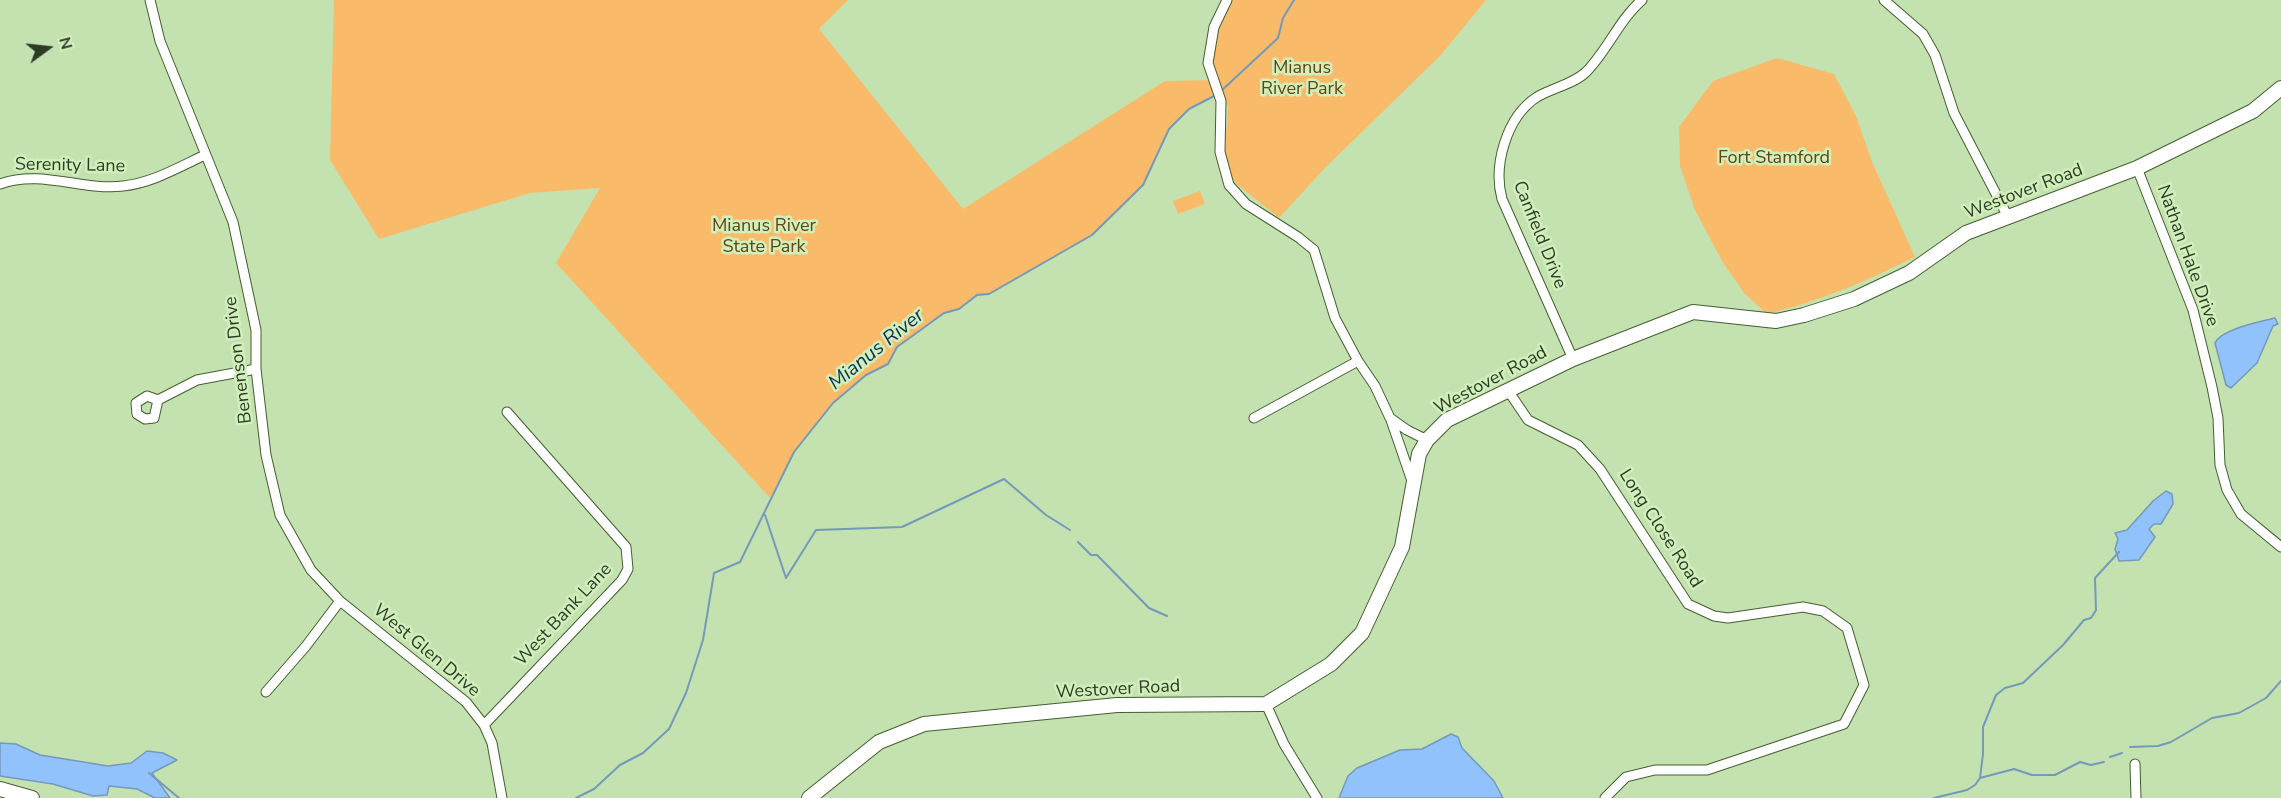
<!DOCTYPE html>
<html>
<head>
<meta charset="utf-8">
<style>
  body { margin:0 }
  #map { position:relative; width:2281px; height:798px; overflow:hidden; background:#c4e2af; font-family:"Nunito Sans",sans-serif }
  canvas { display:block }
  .north { position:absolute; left:18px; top:18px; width:60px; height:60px; -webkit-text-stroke:4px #d1efbb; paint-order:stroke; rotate:75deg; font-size:16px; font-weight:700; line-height:24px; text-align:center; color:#2f3b27 }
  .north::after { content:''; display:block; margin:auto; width:21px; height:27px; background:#2f3b27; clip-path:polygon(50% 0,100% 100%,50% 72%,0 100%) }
</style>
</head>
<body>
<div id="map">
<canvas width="2281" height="798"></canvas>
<div class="north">N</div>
</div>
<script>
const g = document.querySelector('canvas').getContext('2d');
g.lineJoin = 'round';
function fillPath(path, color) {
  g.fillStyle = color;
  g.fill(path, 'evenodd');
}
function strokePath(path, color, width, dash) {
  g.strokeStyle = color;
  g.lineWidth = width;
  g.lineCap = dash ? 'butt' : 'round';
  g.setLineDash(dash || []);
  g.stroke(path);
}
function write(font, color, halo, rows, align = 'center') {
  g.font = font + ' "Nunito Sans",sans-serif';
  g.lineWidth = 5;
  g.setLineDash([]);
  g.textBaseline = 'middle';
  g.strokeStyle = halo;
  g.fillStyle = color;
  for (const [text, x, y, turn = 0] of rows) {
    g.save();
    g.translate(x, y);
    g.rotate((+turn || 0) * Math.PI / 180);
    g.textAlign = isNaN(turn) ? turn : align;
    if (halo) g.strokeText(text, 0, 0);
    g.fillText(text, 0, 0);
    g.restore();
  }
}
const green = new Path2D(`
  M334,0H848L819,29L963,209L1165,81L1216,80C1210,50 1218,27 1231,0H1486L1440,56L1325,168L1279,218L1233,181L1224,164L1228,107L1221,91L1189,109L1169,129L1143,185L1092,235L989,294L977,295L959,309L944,313L897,347L888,364L866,375L833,403L794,452L770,498L556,263L600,188L530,193L379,239L330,160Z
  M1777,58L1834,74L1856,116L1872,162L1915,257C1867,281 1820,301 1767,314L1744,293L1722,261L1695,210L1680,166L1679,127L1713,81Z
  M1200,191L1205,204L1178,214L1173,201Z`);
const water = new Path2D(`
  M2275,318L2278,324L2273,326L2257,363L2231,388L2226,385L2215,343C2221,329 2260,322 2275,318Z
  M2166,491L2172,494L2173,504L2161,524H2154L2149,529L2155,537L2139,560L2119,561L2115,549L2118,539L2115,533L2127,530L2153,501Z
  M1451,734L1458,737L1462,748L1494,781L1503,798H1339L1348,776L1357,768L1400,750L1422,749Z
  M0,743L16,744L40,755L108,766L131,763L147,751L163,753L177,760L152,773L170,798H155L137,789L109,786L107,795L93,796L53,784L0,776Z`);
const stream = new Path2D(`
  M1220,92L1278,38L1283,18L1294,0
  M765,515L786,578L816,530L902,527L1004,479L1046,515L1070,530
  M1078,542L1091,555H1097L1149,608L1167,616
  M2130,747L2158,746L2171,742L2212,718L2239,713L2266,698L2281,681
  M2110,757L2122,753
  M149,773L179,798
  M1980,778L2014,769L2032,775H2055L2080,762L2091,765L2104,762
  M576,798L594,789L620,765L643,753L669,729L686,693L703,640L714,573L740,562L794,452L833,403L866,375L888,364L897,347L944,313L959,309L977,295L989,294L1092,235L1143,185L1169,129L1189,109L1216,95
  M1934,798L1967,790L1975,785L1980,778L1983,754V727L1996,695L2005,688L2023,683L2063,645L2084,620L2091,618L2096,610L2095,578L2119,552`);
const street = new Path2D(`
  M150,0L160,41L233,222L256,330V369L266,455L280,515L311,570L340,601L466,702L484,725L492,743L502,798
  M1227,0L1214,27L1208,63L1221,101L1220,152L1229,185L1246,204L1298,237L1314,250L1335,318L1358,361L1375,386L1390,418L1407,430L1427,440
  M1884,0L1923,34L1935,55L1954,113L2008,217
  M2137,168L2193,310L2212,387L2218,418L2220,465L2227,490L2241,514L2281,547
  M0,184C41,169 82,191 123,186C152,183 179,167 205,155
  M1573,359L1502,199C1493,166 1506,117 1537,97C1552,88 1574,84 1586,72C1607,51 1619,20 1642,0
  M1507,389L1528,420L1578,445L1600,469L1688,604L1714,616L1728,618L1803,607L1823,611L1847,628L1864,685L1844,724L1707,770H1655L1626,777L1605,798
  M158,400L147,396L136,403L137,414L145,419L154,418L158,400L197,380L256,369
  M1254,418L1358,361
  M1391,420L1412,481
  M266,692L306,646L340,601
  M1266,704L1284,744L1317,798
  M484,725L622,580L628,569L626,547L507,412
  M2135,764L2136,798`);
const secondary = new Path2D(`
  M0,789L32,798
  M809,798L879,742L924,724L1117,705L1266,704L1331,664L1362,633L1402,547L1419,454L1427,440L1447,420L1573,359L1693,312L1776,321L1804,315L1854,299L1909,273L1966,233L2137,168L2253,111L2281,88`);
const parkNames = [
  ["Mianus",1302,69],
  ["River Park",1302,90],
  ["Fort Stamford",1774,159],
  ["Mianus River",764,227],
  ["State Park",764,248]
];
const streetNames = [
  ["Serenity Lane",70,166,1],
  ["Westover Road",2024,192,-21],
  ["Canfield Drive",1539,235,68],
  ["Nathan Hale Drive",2187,256,70],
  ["Benenson Drive",239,360,-97],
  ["Westover Road",1491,381,-28],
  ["Long Close Road",1660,529,57],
  ["West Bank Lane",564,615,-47],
  ["West Glen Drive",426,651,40],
  ["Westover Road",1118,690,-3]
];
const waterNames = [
  ["Mianus River",877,350,-39]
];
fillPath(green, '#f9ba69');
fillPath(water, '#91c2fb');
strokePath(water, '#749abb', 1.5);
strokePath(stream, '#749abb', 2);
strokePath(street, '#455e31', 11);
strokePath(secondary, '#455e31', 16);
strokePath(street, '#fff', 9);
strokePath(secondary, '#fff', 14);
write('18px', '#644414', '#d1efbb', parkNames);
write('18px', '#2f3b27', '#d1efbb', streetNames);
write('italic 20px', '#0e3155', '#d1efbb', waterNames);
</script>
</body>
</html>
